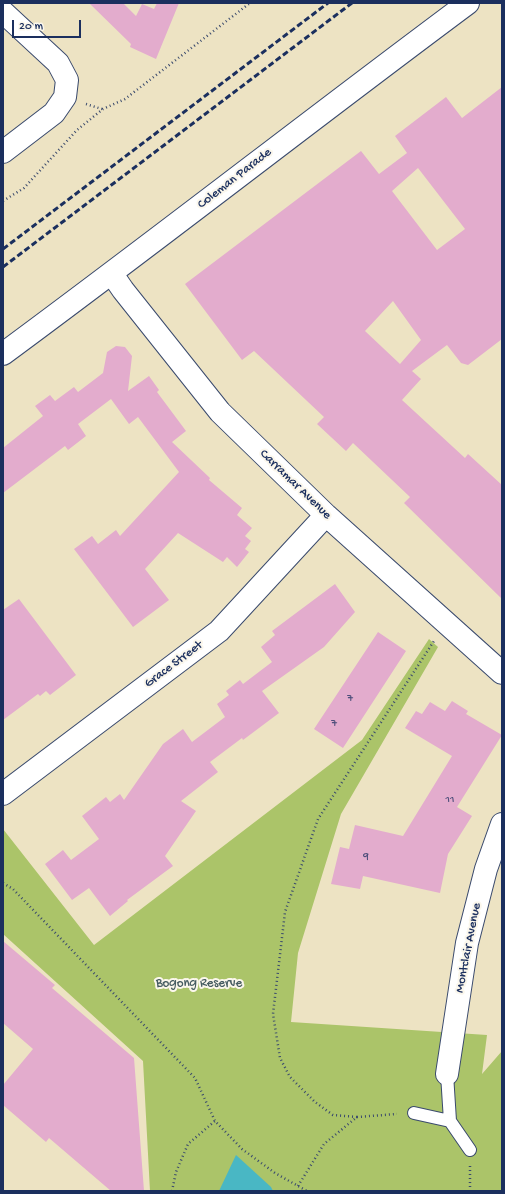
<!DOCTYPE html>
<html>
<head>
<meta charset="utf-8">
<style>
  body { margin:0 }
  #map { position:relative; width:505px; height:1194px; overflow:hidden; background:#ede3c3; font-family:"Gochi Hand",sans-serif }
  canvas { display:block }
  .frame { position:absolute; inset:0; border:4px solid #1b2f5e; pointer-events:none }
  .scale { position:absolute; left:12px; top:20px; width:69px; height:18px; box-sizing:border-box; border:2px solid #1b2f5e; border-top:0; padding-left:5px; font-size:12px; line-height:14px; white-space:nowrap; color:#1b2f5e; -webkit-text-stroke:3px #fbf7ec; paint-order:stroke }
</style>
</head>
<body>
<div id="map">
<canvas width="505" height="1194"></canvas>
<div class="frame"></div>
<div class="scale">20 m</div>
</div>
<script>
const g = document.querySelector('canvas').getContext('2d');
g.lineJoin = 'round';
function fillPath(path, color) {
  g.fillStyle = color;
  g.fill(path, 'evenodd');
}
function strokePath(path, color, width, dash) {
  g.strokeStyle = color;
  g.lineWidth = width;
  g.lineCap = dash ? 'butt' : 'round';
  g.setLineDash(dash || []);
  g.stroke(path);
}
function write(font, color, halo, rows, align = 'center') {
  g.font = font + ' "Gochi Hand",sans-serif';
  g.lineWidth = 4;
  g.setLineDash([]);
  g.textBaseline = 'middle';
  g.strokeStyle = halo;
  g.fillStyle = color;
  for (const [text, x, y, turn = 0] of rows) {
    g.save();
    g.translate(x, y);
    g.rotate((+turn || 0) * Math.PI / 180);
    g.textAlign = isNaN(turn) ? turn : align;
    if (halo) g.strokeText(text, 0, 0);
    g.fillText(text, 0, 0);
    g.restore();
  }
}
const green = new Path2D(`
  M429,639L438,647L341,814L298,953L291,1022L487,1035L482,1074L502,1051V1191H150L143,1061L3,934V829L94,945L362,740Z`);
const water = new Path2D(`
  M236,1155L271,1187L273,1191H219Z`);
const building = new Path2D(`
  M89,3H123L136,16L142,4L154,9L157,3H179L156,59L130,47L131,44Z
  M502,87V339L468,365L461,363L447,345L412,371L421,379L402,400L465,458L468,454L502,485V599L404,503L410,497L353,443L346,451L317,424L324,417L254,351L242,360L185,284L361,151L379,174L407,153L395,136L446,97L462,118ZM418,168L465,229L437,250L392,191ZM393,301L421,340L400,364L365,331Z
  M116,346L125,347L132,356L128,391L149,376L159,390L157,392L186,431L172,442L210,478L209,480L242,508L237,515L252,528L245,536L251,541L245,549L249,552L237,567L227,557L223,562L178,533L145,569L169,600L133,627L74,549L92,536L98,544L116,530L120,536L179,472L138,417L129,424L111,399L78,424L86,436L68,450L65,446L3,493V448L43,416L35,406L50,395L55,401L74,387L78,392L103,373L107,352Z
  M335,584L355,612L324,647L262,691L279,713L243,740L242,738L210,762L218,772L181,801L196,811L165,856L173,866L127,900L128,901L110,916L89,888L72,900L45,864L63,850L71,860L99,839L82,816L106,797L110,802L120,794L124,800L163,744L183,729L192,742L225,717L217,704L229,695L226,691L240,680L243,684L272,662L261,647L275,635L272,631Z
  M19,599L76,675L50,695L46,691L40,696L38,694L3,720V610Z
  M378,632L406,651L343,748L314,729Z
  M452,701L468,711L466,714L502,735L457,807L472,816L448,854L440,893L363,876L360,889L331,884L340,847L349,849L355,825L403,836L452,756L405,728L416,711L422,714L430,702L445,711Z
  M3,941L55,985L52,988L134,1058L144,1191H111L49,1138L46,1142L3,1105V1085L33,1049L3,1023Z`);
const path = new Path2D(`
  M86,104L102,109
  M3,201L24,188L77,130L103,109L125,99L250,3
  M3,883L13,889L195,1078L215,1121L242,1149L275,1173L307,1191
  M357,1117L333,1115L315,1102L290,1077L280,1058L273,1014L285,912L318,819L434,641
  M470,1166V1191
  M298,1186L324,1144L357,1117L397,1114
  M172,1191L176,1172L188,1144L215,1121`);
const service = new Path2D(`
  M447,1074L450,1121L470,1150
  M414,1113L450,1121`);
const minor = new Path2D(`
  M3,12L58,63L67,80L65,97L54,113L3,152
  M112,274L123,290L220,412L326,515L502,673
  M3,794L219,631L326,515
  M447,1074L467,943L486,869L502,824`);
const tertiary = new Path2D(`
  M3,354C159,239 312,119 468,3`);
const rail = new Path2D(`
  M3,249L328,3
  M3,267L352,3`);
const numberNames = [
  ["7",350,699],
  ["7",334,724],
  ["11",450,800],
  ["9",366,857]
];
const streetNames = [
  ["Coleman Parade",235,179,-38],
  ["Carramar Avenue",295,485,44],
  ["Grace Street",174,665,-37],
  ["Montclair Avenue",469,948,-79]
];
const parkNames = [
  ["Bogong Reserve",199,984]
];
fillPath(green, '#abc469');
fillPath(water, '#49b7c4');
fillPath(building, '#e3accd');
strokePath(service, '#3a4a6d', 14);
strokePath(minor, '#3a4a6d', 24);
strokePath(tertiary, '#3a4a6d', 24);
strokePath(path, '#3a4a6d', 2.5, [1, 3]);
strokePath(service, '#fff', 12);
strokePath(minor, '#fff', 22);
strokePath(tertiary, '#fff', 22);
strokePath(rail, '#1b2f5e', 3, [6, 3]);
write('11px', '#4d4e7a', null, numberNames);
write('13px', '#1b2f5e', '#fbf7ec', streetNames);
write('13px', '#465c61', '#fbf7ec', parkNames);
</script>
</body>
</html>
